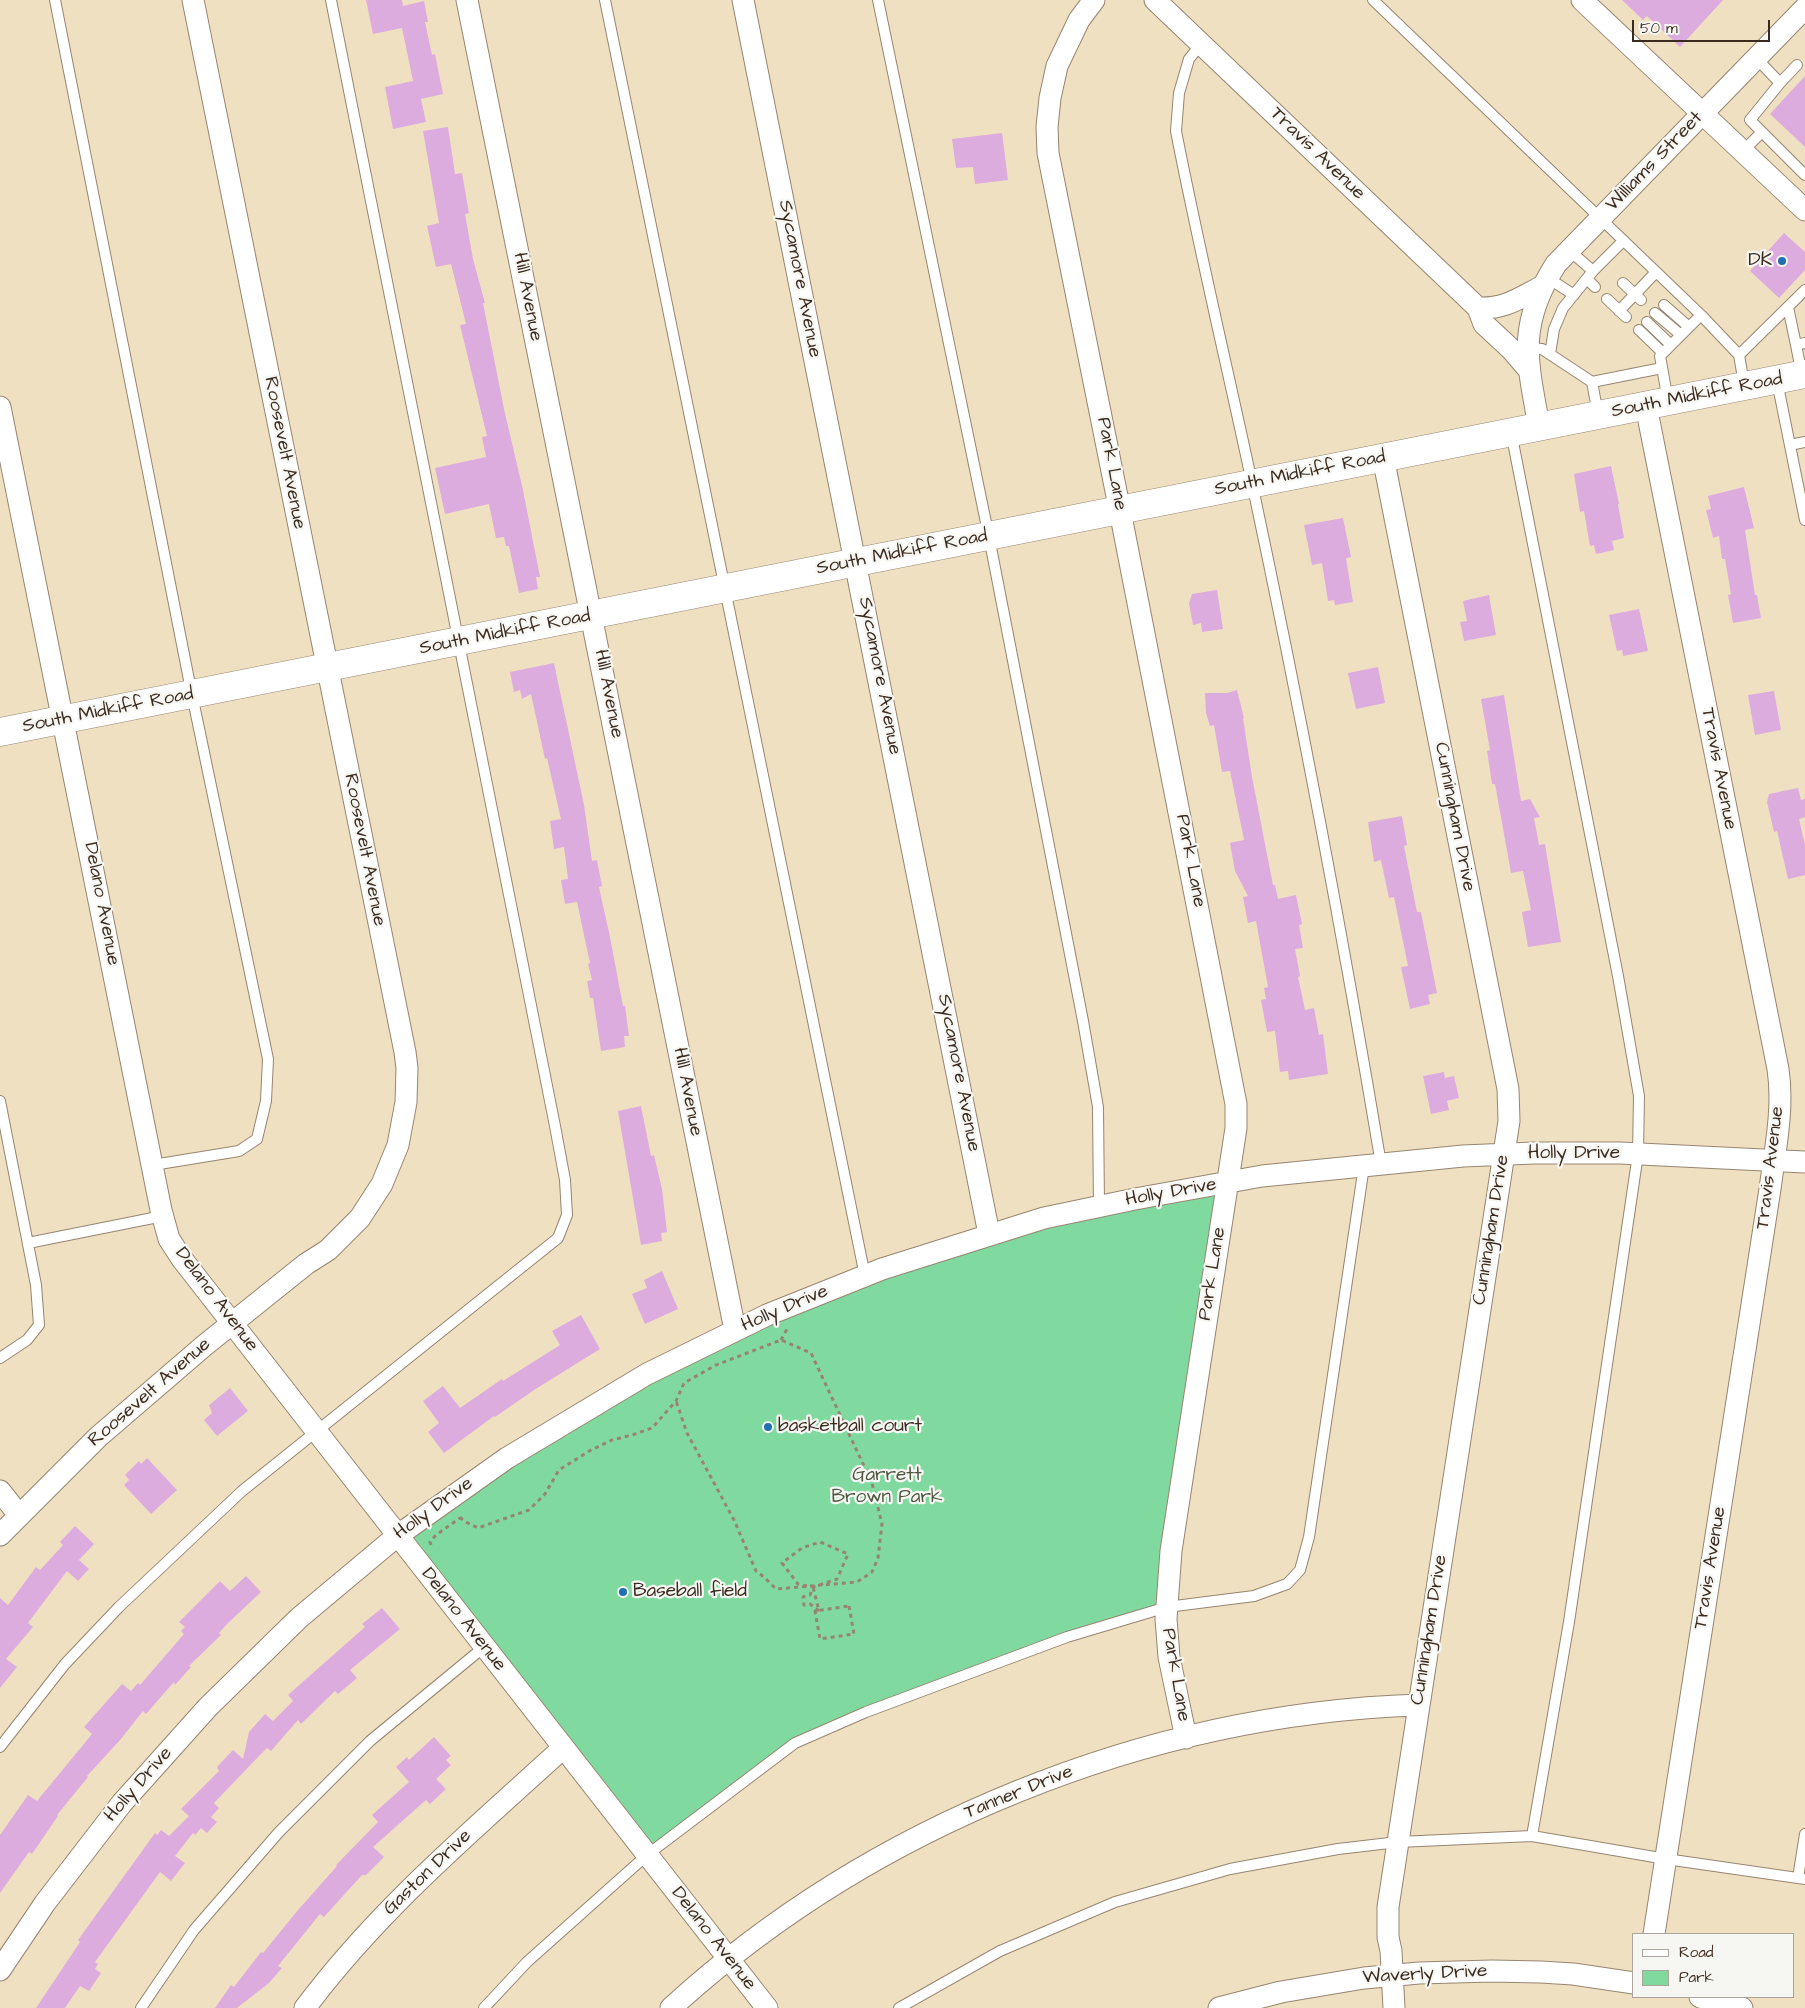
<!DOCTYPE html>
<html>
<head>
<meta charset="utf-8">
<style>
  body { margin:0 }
  #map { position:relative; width:1805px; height:2008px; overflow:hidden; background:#f0e0c2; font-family:"Architects Daughter",sans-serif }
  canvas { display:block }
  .legend { position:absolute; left:1632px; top:1933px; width:162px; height:65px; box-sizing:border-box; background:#f6f6f2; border:1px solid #aba49d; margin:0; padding:6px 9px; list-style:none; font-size:15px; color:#3b2a1e }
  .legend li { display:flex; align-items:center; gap:10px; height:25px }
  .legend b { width:25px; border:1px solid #aba49d }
  .scale { position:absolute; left:1632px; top:20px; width:138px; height:22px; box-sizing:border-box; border:2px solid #3b2a1e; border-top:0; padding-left:6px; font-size:15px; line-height:18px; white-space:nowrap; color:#3b2a1e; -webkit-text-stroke:4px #f6f6f2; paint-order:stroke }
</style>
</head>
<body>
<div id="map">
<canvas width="1805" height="2008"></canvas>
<ul class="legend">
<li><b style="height:6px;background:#fff"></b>Road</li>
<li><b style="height:14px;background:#80daa0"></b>Park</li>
</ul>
<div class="scale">50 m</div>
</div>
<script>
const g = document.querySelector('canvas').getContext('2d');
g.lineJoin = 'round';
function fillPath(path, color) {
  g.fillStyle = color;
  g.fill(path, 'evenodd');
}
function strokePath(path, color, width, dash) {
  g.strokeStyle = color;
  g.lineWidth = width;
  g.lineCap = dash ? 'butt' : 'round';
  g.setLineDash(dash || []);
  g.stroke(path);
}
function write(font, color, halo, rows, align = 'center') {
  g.font = font + ' "Architects Daughter",sans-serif';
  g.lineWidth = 4.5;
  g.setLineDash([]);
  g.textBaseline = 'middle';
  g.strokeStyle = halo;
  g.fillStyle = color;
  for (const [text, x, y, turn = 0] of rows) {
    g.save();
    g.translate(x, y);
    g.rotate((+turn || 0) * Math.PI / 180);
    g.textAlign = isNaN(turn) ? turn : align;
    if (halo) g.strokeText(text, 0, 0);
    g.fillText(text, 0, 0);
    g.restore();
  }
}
const green = new Path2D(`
  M1227,1183L1166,1607L1067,1637L795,1743L650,1854L397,1536L562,1424L887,1267Z`);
const building = new Path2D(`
  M366,0H402L403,6L424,1L428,22H425L432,55L435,54L443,94L421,99L426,122L393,129L385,87L413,81L402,28L373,34Z
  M1622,0H1723L1680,47L1647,16L1643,20Z
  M1805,76V147L1770,114Z
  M448,127L455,174L462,173L469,213L465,214L473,259L485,303H483L504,409L523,490L540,577H536L538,589L519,593L509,546H506L504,537L496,538L489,504L445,514L435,468L486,457L482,437L487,436L460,325L466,324L451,264L436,267L427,226L439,223L423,131Z
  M1002,133L1008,180L975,184L973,167L956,168L952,139Z
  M1784,233L1805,252V270L1779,298L1750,271Z
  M1611,466L1619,504H1618L1624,538L1612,541L1614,550L1596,554L1594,545L1590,546L1584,511L1580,512L1574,474Z
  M1744,487L1754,528L1745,530L1755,595H1757L1761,618L1733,623L1728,595L1731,594L1725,559H1722L1719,536L1713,538L1706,510L1711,509L1708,496Z
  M1343,518L1351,557L1346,558L1353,602L1335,605L1334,600L1328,601L1322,563L1312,565L1304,525Z
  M1217,590L1223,629L1202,632L1201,623L1193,625L1189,603L1192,594Z
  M1489,595L1496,635L1464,641L1460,622L1467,621L1463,601Z
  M1639,609L1648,651L1623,656L1622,650L1617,651L1609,615Z
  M554,663L584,805L592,861L597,860L602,886L599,887L610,937L623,1006H625L629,1036H624L625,1047L601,1051L593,998H590L587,981L592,980L588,964L590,963L577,902L565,904L561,880L568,879L564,847L554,849L550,821L561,819L547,758L545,759L531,694L522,699L520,690L514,692L510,672Z
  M1378,667L1385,703L1356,709L1348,673Z
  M1237,690L1244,718H1243L1252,777L1273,885H1275L1278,899L1296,895L1302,924L1299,925L1303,948L1295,949L1300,976L1298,977L1305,1010L1314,1008L1319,1035L1323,1034L1328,1074L1289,1080L1288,1071L1280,1072L1275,1031L1267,1032L1261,1000L1266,999L1264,988L1268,987L1256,921L1248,923L1243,897L1248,896L1235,871L1230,843L1244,840L1230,771L1222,772L1214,725L1210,726L1206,713L1205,693H1227Z
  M1774,691L1781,730L1755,735L1748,695Z
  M1504,695L1521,801L1530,799L1540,817L1534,818L1539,845L1545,844L1561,942L1528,947L1522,912L1531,910L1523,871L1511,873L1495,784H1492L1487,751L1490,750L1481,699Z
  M1798,788L1801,800L1805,799V817L1799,819L1805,845V875L1788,879L1777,831L1774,832L1767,802L1769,794Z
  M1402,816L1407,845L1404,846L1417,912H1421L1437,993L1428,995L1430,1004L1410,1009L1401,967L1408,966L1394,897L1389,898L1381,860L1374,862L1368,822Z
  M1444,1072L1445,1078L1454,1076L1459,1098L1447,1101L1449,1110L1431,1114L1423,1076Z
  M641,1106L651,1156L654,1155L662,1189L667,1232L661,1233L662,1241L641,1245L618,1111Z
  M662,1271L678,1309L645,1324L632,1294L647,1288L644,1280Z
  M581,1315L600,1349L534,1390L495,1417L494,1416L444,1453L428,1432L439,1423L423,1401L443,1386L460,1408L502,1379L503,1381L560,1345L552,1331Z
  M230,1388L248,1411L217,1436L204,1420L212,1413L209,1405Z
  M147,1458L177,1490L151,1514L124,1485L129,1480L125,1475L139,1461L141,1464Z
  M75,1526L94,1544L79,1560L89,1569L78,1581L67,1571L28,1623L33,1627L6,1659L17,1667L0,1688V1598L8,1605L36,1567L40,1570L63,1545L60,1542Z
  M246,1576L261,1592L226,1625L219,1633L221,1635L189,1666L191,1667L175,1685L174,1682L146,1714L143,1711L121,1739L87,1776L88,1777L57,1815L58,1816L32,1854L29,1852L0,1893V1835L28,1795L37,1801L92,1734L84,1727L122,1684L131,1691L138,1683L140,1685L184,1634L181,1631L185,1627L179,1622L220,1581L230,1591Z
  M382,1608L400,1629L350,1670L357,1678L338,1694L335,1691L301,1724L298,1720L271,1751L267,1748L261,1754L214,1803L219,1808L211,1817L217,1822L207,1833L201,1828L195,1835L193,1833L175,1856L185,1863L171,1881L160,1872L95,1962L98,1964L95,1969L101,1973L89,1991L80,1986L65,2008H36L80,1942L78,1940L155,1833L157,1835L161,1830L169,1836L189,1816L181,1809L219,1771L217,1767L233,1750L243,1759L249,1732L265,1714L273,1721L293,1701L288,1695L365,1627L362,1624Z
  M434,1737L451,1756L446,1760L451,1765L436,1779L446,1789L430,1804L426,1800L373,1847L384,1857L366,1875H362L324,1917L320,1914L278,1966L282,1968L269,1983L237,2008H215L231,1985L234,1987L261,1952L263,1953L298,1910L337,1866L336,1865L378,1822L372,1815L409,1782L396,1767L407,1757L409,1760Z`);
const path = new Path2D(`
  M781,1340L787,1329
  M460,1517L464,1521L478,1528L529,1510L545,1494L559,1470L591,1450L612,1440L632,1435L652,1428L676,1401L684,1383L716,1365L781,1340L811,1353L872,1483L882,1524L878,1558L872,1572L857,1582L776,1589L764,1577L756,1571L734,1520L687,1433L676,1401
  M431,1545L430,1542L436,1535L460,1518
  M807,1586L798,1584L782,1563L802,1548L820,1542L848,1554L837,1579L813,1587L810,1595L803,1597L804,1605L810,1604L819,1611L813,1587
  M849,1606L854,1634L820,1639L815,1611Z`);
const service = new Path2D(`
  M55,0L192,695L268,1059L266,1101L257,1139L239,1151L153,1165
  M605,0L865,1276
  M878,0L989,537L1083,1021L1098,1107L1099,1206
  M1373,0L1701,315L1739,355L1744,384
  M1201,44L1189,59L1179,93L1176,131C1199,249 1227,366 1252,483C1300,709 1343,936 1381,1164
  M1756,58L1780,83L1797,65
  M1780,83L1750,120L1805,175
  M1743,151L1762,132
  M1593,271L1623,241
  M1548,278L1574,295
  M1587,279L1595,287
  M1623,283L1641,300
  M1607,299L1626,317
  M1664,305L1689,327
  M1788,307L1796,345
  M1619,311L1656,272
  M1655,313L1681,335
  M1647,322L1671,345
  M1639,330L1663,353
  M1528,348L1542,349L1592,382L1598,414
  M1550,354L1554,329L1563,308L1593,271L1570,251
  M1739,355L1805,290
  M1802,375L1796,345L1805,343
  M1777,381L1805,520
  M1592,382L1662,368
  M1668,401L1660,356L1701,315
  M1511,432L1618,976L1639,1096L1638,1154L1569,1622L1532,1836
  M1790,445L1805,442
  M0,1101L36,1285L39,1325L27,1340L0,1358
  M28,1243L163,1216
  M0,1747L65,1664L119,1607L242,1491L558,1238L567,1215L565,1180L555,1126L331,0
  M1798,1878L1805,1834
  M141,2008L194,1930L279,1832L370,1741L484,1647
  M484,2008L527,1962L647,1855L795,1743L866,1712L1067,1637L1167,1607L1254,1596L1287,1584L1300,1570L1309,1537L1364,1166
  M899,2008L1000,1951L1115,1902L1230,1869L1338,1849L1398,1842L1532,1836L1666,1859L1805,1879`);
const minor = new Path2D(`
  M467,0L735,1330
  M743,0L989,1234
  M1094,0L1079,20L1057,66L1050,98L1047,127L1048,153L1120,511L1236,1104V1128L1171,1551L1166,1619L1169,1657L1186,1738
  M1155,0L1478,308L1484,324L1511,349L1529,370
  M1582,0L1805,210
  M1478,308C1506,309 1519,298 1543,286
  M1646,406L1778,1069C1784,1108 1775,1150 1770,1189L1654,1934
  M0,407L161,1210L169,1239L182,1259L767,2008
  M1539,426C1527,360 1517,325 1556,264L1805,8
  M1383,457L1508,1089L1509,1121L1388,1907V1937L1391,1951L1394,2008
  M0,1491L19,1515
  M0,1535L98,1437L205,1345L306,1264L328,1250L360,1218L382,1184L398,1145L406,1102L407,1068L405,1052L193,0
  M0,1970L45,1903L122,1803L208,1707L299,1618L397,1536L507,1458L647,1374L767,1315L882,1269L1044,1218L1135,1199L1262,1176L1463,1156L1534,1153H1620L1805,1162
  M1700,1997L1742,2008
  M305,2008C379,1909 472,1831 563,1748
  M671,2008C871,1825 1148,1714 1418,1705
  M1219,2008L1281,1992L1364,1978L1419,1973L1492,1971L1541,1972L1573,1974L1634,1983`);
const secondary = new Path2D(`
  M0,732L1805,374`);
const markers = [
  [1782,261,5,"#1f6fb2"],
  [768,1427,5,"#1f6fb2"],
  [623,1592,5,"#1f6fb2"]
];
const streetNames = [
  ["Travis Avenue",1317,154,44],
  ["Williams Street",1655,162,-46],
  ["Sycamore Avenue",799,279,79],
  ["Hill Avenue",527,297,79],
  ["South Midkiff Road",1697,396,-11],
  ["Roosevelt Avenue",284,453,79],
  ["Park Lane",1111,464,79],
  ["South Midkiff Road",1300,474,-11],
  ["South Midkiff Road",902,553,-11],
  ["South Midkiff Road",505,633,-11],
  ["Sycamore Avenue",879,676,79],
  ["Hill Avenue",608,694,79],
  ["South Midkiff Road",108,711,-11],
  ["Travis Avenue",1718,769,79],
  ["Cunningham Drive",1454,817,79],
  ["Roosevelt Avenue",364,850,79],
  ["Park Lane",1190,861,79],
  ["Delano Avenue",101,904,79],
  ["Sycamore Avenue",958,1073,79],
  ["Hill Avenue",687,1092,79],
  ["Holly Drive",1574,1154],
  ["Travis Avenue",1771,1168,-83],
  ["Holly Drive",1171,1193,-10],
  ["Cunningham Drive",1492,1230,-81],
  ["Park Lane",1213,1274,-81],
  ["Delano Avenue",216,1300,53],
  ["Holly Drive",785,1309,-23],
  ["Roosevelt Avenue",150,1393,-41],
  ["Holly Drive",434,1509,-36],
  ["Travis Avenue",1711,1568,-81],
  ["Delano Avenue",463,1620,52],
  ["Cunningham Drive",1430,1630,-81],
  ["Park Lane",1175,1675,80],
  ["Holly Drive",139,1785,-49],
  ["Tanner Drive",1019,1793,-22],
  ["Gaston Drive",428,1873,-44],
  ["Delano Avenue",713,1939,52],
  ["Waverly Drive",1425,1975,-3]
];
const poiNames = [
  ["DK",1772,261,"right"],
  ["basketball court",778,1427],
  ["Baseball field",633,1592]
];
const parkNames = [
  ["Garrett",887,1476],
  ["Brown Park",887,1498]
];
fillPath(green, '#80daa0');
fillPath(building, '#ddacde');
strokePath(service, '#968570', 12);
strokePath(minor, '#968570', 23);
strokePath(secondary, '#968570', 29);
strokePath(path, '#968570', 3, [4, 4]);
strokePath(service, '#fff', 10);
strokePath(minor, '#fff', 21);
strokePath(secondary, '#fff', 28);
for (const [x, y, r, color] of markers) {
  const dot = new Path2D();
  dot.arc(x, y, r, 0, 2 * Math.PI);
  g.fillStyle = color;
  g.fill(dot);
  strokePath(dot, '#f6f6f2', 2);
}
write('19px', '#3b2a1e', '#f6f6f2', streetNames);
write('19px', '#3b2a1e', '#f6f6f2', poiNames, 'left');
write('19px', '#4c563e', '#f6f6f2', parkNames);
</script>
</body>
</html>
